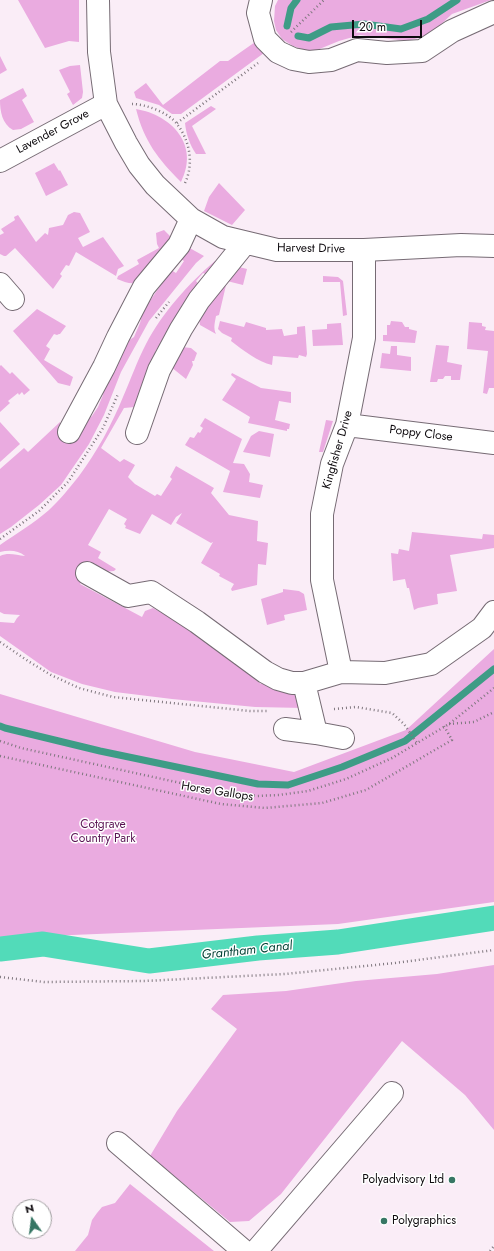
<!DOCTYPE html>
<html>
<head>
<meta charset="utf-8">
<style>
  body { margin:0 }
  #map { position:relative; width:494px; height:1251px; overflow:hidden; background:#faedf7; font-family:Jost,sans-serif }
  canvas { display:block }
  .north { position:absolute; left:12px; top:1199px; width:40px; height:40px; box-sizing:border-box; background:#fff; border:1px solid #9f9d9f; border-radius:50%; rotate:346deg; font-size:11px; font-weight:700; line-height:16px; text-align:center; color:#0e0a0e }
  .north::after { content:''; display:block; margin:auto; width:14px; height:18px; background:#367664; clip-path:polygon(50% 0,100% 100%,50% 72%,0 100%) }
  .scale { position:absolute; left:352px; top:20px; width:70px; height:18px; box-sizing:border-box; border:2px solid #0e0a0e; border-top:0; padding-left:5px; font-size:12px; line-height:14px; white-space:nowrap; color:#0e0a0e; -webkit-text-stroke:3px #fff; paint-order:stroke }
</style>
</head>
<body>
<div id="map">
<canvas width="494" height="1251"></canvas>
<div class="north">N</div>
<div class="scale">20 m</div>
</div>
<script>
const g = document.querySelector('canvas').getContext('2d');
g.lineJoin = 'round';
function fillPath(path, color) {
  g.fillStyle = color;
  g.fill(path, 'evenodd');
}
function strokePath(path, color, width, dash) {
  g.strokeStyle = color;
  g.lineWidth = width;
  g.lineCap = dash ? 'butt' : 'round';
  g.setLineDash(dash || []);
  g.stroke(path);
}
function write(font, color, halo, rows, align = 'center') {
  g.font = font + ' Jost,sans-serif';
  g.lineWidth = 3;
  g.setLineDash([]);
  g.textBaseline = 'middle';
  g.strokeStyle = halo;
  g.fillStyle = color;
  for (const [text, x, y, turn = 0] of rows) {
    g.save();
    g.translate(x, y);
    g.rotate((+turn || 0) * Math.PI / 180);
    g.textAlign = isNaN(turn) ? turn : align;
    if (halo) g.strokeText(text, 0, 0);
    g.fillText(text, 0, 0);
    g.restore();
  }
}
const green = new Path2D(`
  M18,0H79V42L69,41L45,48Z
  M278,0H491L452,14L436,29L425,36L411,40H399L360,35L339,41L317,50H305L293,46L282,39L276,30L274,21L275,6Z
  M258,40L268,50L181,114H172L159,105L136,98L134,92L146,83L163,105L220,61H228Z
  M0,56L7,70L0,74Z
  M80,65L83,92L82,98L73,105L67,94L70,92L59,70L70,66Z
  M23,88L27,96L22,100L34,122L21,129L13,130C2,124 0,111 0,100Z
  M211,106L216,109L192,126L206,154H196C190,145 186,134 185,123Z
  M136,109C172,115 200,145 181,182C158,159 144,141 136,109Z
  M54,163L59,171L60,170L68,185L46,196L35,173Z
  M219,183L245,210L232,225L204,211L209,197Z
  M74,212L80,213L90,232L78,238L83,247L103,237L124,266L118,269L116,276L76,252L69,266L66,265L60,274L62,276L53,289L15,248L6,256H4L0,254V235L4,233L1,229L15,220L14,217L18,215L36,242L45,233L48,235L49,228L63,225L68,215Z
  M164,230L171,237L141,281C133,286 125,282 117,279L118,276L139,264L137,260L159,248L157,244L156,233Z
  M186,246L204,256L196,263L149,321L121,372L104,415L89,444L61,485L39,505L11,527L0,534V469L24,448L28,452L60,422L61,430L77,439L86,421L92,416L98,407L103,395L104,384L128,341L134,337L140,323L143,311L171,270L176,273L184,261L178,257Z
  M215,261L219,262L210,276L203,273L196,281L200,286L156,350L142,398L135,407L124,408L101,448L120,462L124,459L135,465L128,477L135,484L155,496L157,494L161,496L172,479L170,477L176,466L214,488L211,493L229,515L258,521L257,541L268,543L266,565L258,564L257,585L232,591L231,589L234,584L219,576L220,574L201,563L213,542L211,543L176,523L182,513L176,517L171,525L152,514L140,534L125,528L126,526L124,524L127,519L109,509L88,545L101,552L98,558L116,569L114,571L103,572L91,567L80,584L142,617L145,611L153,608L200,634L255,673L251,676L261,684L264,681L300,693L304,708L255,707L172,699L115,692L82,684L51,672L0,636V622L14,623L17,618L20,615L4,614L0,612V556C8,552 16,555 25,556C18,550 9,550 0,552V545C16,534 34,523 49,510C59,501 71,486 79,476C97,452 112,424 123,397C131,379 137,361 146,344C162,313 189,283 215,261Z
  M235,266L247,269L243,285L227,281L219,315L216,316C215,322 213,328 216,334L200,325L199,318Z
  M323,276L338,277L343,281L347,315L343,316L340,282H323Z
  M37,309L66,326L60,334H59L57,335L54,334L46,346L50,349L44,360L73,377L70,386L58,383L13,331Z
  M220,321L244,327L246,322L266,328V330L282,329L284,336L297,334V327L305,326L307,354L306,357L299,355L298,358L273,356L272,365C258,362 243,350 231,341L232,338L222,333L218,329Z
  M391,321L402,322L405,327H409V329L417,331L415,343L383,341V335H387V325H390Z
  M469,322L482,323V326L486,327L485,330L494,331V388H489L487,394L483,393L488,351L467,349Z
  M341,323L343,345L313,346L312,330L327,329V324Z
  M436,345L449,346L447,362L462,365L460,380H451V376H445L443,379H438L437,382H430Z
  M391,346H397V355L411,357V371L380,368L382,353L390,354Z
  M182,347L191,348L197,353L194,361H192L193,365L186,379L171,367Z
  M1,365L10,374L12,372L30,390L24,395L22,392L19,395L18,393L8,401L10,403L0,412V366Z
  M232,373L261,388L291,392V403L279,401L275,420L290,424L289,429H287V431L248,423L250,417L222,400L236,379L231,375Z
  M205,418L242,439L233,463L244,464L250,474L249,482L263,485L260,498L223,492L230,471L185,445L190,437L194,438L198,432L200,433L203,428L200,426Z
  M326,420L333,421L323,452H319Z
  M0,422L20,444L0,462Z
  M259,431L274,434L270,457L243,452L251,436Z
  M412,532L482,539L483,534L494,535V548L450,555L457,591L437,594L438,604L418,608L414,610L409,588H407L405,579L393,581L391,553L398,554L399,549L409,551Z
  M283,589L299,591L304,594L307,610L284,615L285,620L267,625L261,599L283,592Z
  M494,649V902L338,924L0,938V694L195,752L294,772L406,730Z
  M494,965V1130L465,1095L402,1041L281,1194L249,1221L230,1222L150,1156L177,1111L237,1029L211,1009L223,995L286,991L356,981L437,974Z
  M130,1184L214,1251H75L88,1235L92,1220L97,1213L102,1207L115,1203Z`);
const stream = new Path2D(`
  M287,26L291,8L297,0
  M298,36L309,38L331,27L364,24L401,29L428,19L457,0
  M0,726L5,728L100,751L258,784L288,785L342,767L405,741L494,669`);
const canal = new Path2D(`
  M0,949L43,944L149,961L258,948L338,942L494,918`);
const path = new Path2D(`
  M291,32L324,0
  M132,104C146,104 169,113 177,124C190,141 194,164 185,183
  M177,123L258,63
  M156,318L169,302
  M0,539L39,511L68,482L103,428L118,394
  M0,642L28,661L51,675L79,688L113,697L250,711H269
  M334,709L356,707L392,713L404,724L417,743
  M449,724L474,722L494,712
  M0,741L21,748L217,791L257,796L279,795L308,791L346,779L392,758L449,724L494,688
  M0,756L221,804L265,808L322,803L366,790L452,740L444,726
  M0,977L44,982L145,981L285,974L395,963L494,950
  M490,1251L494,1246`);
const minor = new Path2D(`
  M98,0L99,52L106,104L126,143L139,165L155,185L191,219L223,237L277,250H364L461,245L494,246
  M261,0L258,13L265,39L278,52L293,59L309,62L331,60L357,50L387,53L422,51L452,31L494,12
  M0,161L106,104
  M0,284L13,299
  M347,425L494,443
  M69,432L104,367L118,337L144,287L179,245L191,219
  M137,433L159,370L181,329L199,300L245,243
  M87,573L128,596L151,592L197,622L265,672L278,679L292,683H304L341,672L385,673L431,664L482,628L494,612
  M341,672L322,580V514L332,464L347,425L364,338V250
  M304,683L316,733L343,738
  M285,729L316,733
  M118,1143L244,1251
  M256,1251L392,1093`);
const markers = [
  [452,1180,4,"#367664"],
  [384,1221,4,"#367664"]
];
const streetNames = [
  ["Lavender Grove",53,132,-28],
  ["Harvest Drive",311,249,1],
  ["Poppy Close",421,434,7],
  ["Kingfisher Drive",338,450,-74],
  ["Horse Gallops",217,792,9]
];
const parkNames = [
  ["Cotgrave",103,825],
  ["Country Park",103,839]
];
const poiNames = [
  ["Polyadvisory Ltd",444,1180],
  ["Polygraphics",392,1221,"left"]
];
const waterNames = [
  ["Grantham Canal",247,951,-6]
];
fillPath(green, '#eaabe0');
strokePath(stream, '#3e9c86', 7);
strokePath(canal, '#52dbb9', 25);
strokePath(minor, '#766b74', 24);
strokePath(path, '#7f777e', 2.5, [1, 3]);
strokePath(minor, '#fff', 22);
for (const [x, y, r, color] of markers) {
  const dot = new Path2D();
  dot.arc(x, y, r, 0, 2 * Math.PI);
  g.fillStyle = color;
  g.fill(dot);
  strokePath(dot, '#fff', 1.5);
}
write('12px', '#0e0a0e', '#fff', streetNames);
write('12px', '#5a1454', '#fff', parkNames);
write('12px', '#0e0a0e', '#fff', poiNames, 'right');
write('italic 13px', '#044336', '#fff', waterNames);
</script>
</body>
</html>
